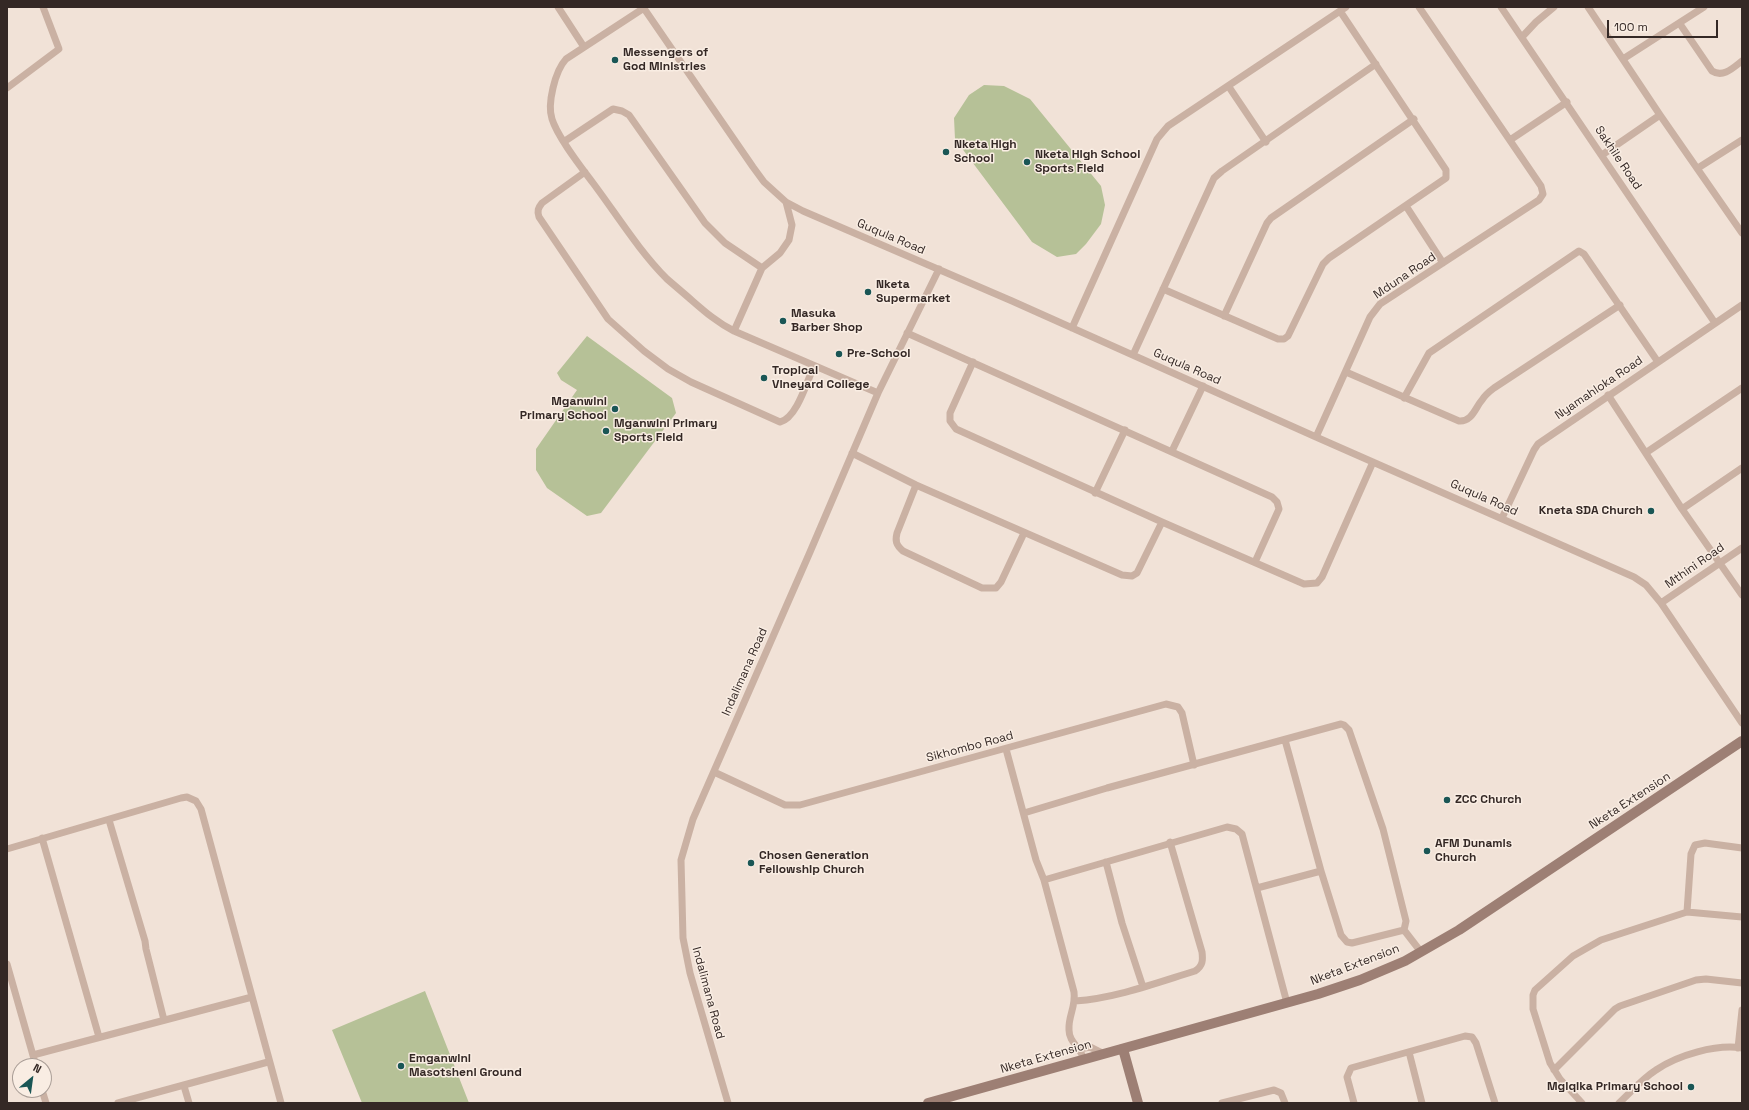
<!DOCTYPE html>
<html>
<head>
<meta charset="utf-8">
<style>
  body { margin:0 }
  #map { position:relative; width:1749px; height:1110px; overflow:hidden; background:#f1e2d7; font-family:"Space Grotesk",sans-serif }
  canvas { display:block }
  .frame { position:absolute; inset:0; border:8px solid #342825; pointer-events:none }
  .north { position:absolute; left:12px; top:1058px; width:40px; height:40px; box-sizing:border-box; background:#f9ede3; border:1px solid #aa9e97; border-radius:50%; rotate:29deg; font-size:11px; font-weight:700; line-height:16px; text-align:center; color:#342825 }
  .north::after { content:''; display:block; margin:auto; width:14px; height:18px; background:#1a5655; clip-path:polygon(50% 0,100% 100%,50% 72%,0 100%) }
  .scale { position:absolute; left:1607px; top:20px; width:111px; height:18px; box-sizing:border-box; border:2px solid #342825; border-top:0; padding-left:5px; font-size:12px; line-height:14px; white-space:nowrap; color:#342825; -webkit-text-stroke:3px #f9ede3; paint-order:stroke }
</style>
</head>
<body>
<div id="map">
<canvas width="1749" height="1110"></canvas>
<div class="frame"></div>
<div class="north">N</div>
<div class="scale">100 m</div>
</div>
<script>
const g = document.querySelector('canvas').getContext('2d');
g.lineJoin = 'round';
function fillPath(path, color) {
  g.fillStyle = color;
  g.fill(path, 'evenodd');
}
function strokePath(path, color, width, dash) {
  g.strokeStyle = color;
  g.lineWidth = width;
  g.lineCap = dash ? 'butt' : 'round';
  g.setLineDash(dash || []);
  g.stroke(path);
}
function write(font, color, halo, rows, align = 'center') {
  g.font = font + ' "Space Grotesk",sans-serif';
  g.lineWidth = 3;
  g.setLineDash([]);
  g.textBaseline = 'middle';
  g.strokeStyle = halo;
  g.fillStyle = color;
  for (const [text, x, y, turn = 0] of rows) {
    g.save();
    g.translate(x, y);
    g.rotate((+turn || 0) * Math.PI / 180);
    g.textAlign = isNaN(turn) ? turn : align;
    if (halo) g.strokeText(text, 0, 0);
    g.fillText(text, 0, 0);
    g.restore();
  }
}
const green = new Path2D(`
  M984,85L1004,86L1030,99L1101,186L1105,205L1101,224L1086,244L1076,254L1057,257L1032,242L955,139L954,118L969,95Z
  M587,336L672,398L676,413L601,513L587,516L547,488L536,470V449L577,390L561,380L557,373Z
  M425,991L469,1103H362L332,1030Z`);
const street = new Path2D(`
  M558,7L584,47
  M643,7L753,167L764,182L786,202L803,211L1012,301L1316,437L1634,577L1646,585L1661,603L1742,723
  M1501,7L1715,323
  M1588,7L1660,115L1742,233
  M644,8L566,59C555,71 547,104 552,119C558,138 581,167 593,183C617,215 639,251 667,279C674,285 681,291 688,297C703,310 716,322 734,331L878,393
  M1680,24L1712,71C1723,78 1733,68 1742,61
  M1522,37L1536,22L1554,7
  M1623,59L1704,7
  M1229,87L1266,142
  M7,88L59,49L43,7
  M1510,140L1567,102
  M565,141L613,109L622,111L629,115L705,223L725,243L762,268
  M1602,155L1660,115
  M1698,168L1742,140
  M585,172L542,203C538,208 537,211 539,217L608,319L644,351L668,369L691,382L780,422C797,418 807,381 814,366
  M1406,206L1443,263
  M1163,289L1278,339H1284L1288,336L1323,264L1329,258L1446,178V170L1340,11
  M1224,316L1267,223L1271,218L1414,119
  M1072,328L1157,139L1168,126L1346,7
  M734,331L762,268L780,253L789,240L792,225L786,202
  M907,333L1272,497L1277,502L1279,509L1255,562
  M1133,355L1214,178L1222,171L1376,64
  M973,362L950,413V421L956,429L1162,522L1304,584L1317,583L1322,577L1373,462
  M1346,372L1459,421C1472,422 1475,408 1482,400C1485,395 1490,391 1494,388L1620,305
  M1608,395L1682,509L1742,595
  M1404,398L1429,353L1579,251L1584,254L1658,362
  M1316,437L1370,317L1380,304L1539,200L1543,194L1541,186L1419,7
  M1172,451L1203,386
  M1647,452L1742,388
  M852,453L916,485L1122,575L1132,576L1137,573L1162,522
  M916,485L897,533C895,541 896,545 903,551L982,588H996L1001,582L1024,533
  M1095,493L1125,430
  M1682,509L1742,468
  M1502,518L1534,450L1538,444L1742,305
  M1661,603L1742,548
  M1006,749L1036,860L1044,880L1074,992C1076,1007 1068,1016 1069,1030C1069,1043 1081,1047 1084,1060
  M714,772L785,805H800L1166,704L1178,707L1182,713L1194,765
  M1024,813L1107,788L1341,724L1344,725L1349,730L1383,829L1406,921L1404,930L1352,943L1347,942L1341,935L1321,871L1285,740
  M109,820L145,941L146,949L164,1020
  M42,838L99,1037
  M7,849L181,798L187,797L196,801L201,809L281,1103
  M1106,862L1122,923L1143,987
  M1044,880L1227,827L1236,829L1242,834L1287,1003
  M1257,888L1321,871
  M1687,912L1691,854L1695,845L1705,843L1742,848
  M1404,930L1421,952
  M7,964L36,1066
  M1075,1001C1116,998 1156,983 1195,971C1203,966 1203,960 1202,952L1170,842
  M1738,1048L1742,1010
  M1080,1049L1090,1047L1104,1054
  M1409,1052L1422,1103
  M33,1055L252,997
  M1554,1070L1615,1009L1620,1006L1696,980L1706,979L1742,983
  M184,1086L189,1103
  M42,1090L46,1103
  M118,1103L268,1062
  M728,1103L690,973L683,938L681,860L693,819L810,552L878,393L939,269
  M1222,1103L1274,1090L1281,1093L1285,1103
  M1354,1103L1347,1077L1351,1068L1465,1036L1472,1037L1476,1043L1495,1103
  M1582,1103L1560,1079L1550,1063L1533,1009V995L1535,990L1573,956L1601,940L1687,912L1742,917
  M1619,1103C1631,1092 1642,1079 1656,1070C1678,1055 1716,1044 1742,1048`);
const secondary = new Path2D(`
  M1123,1049L1138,1103
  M928,1103L1318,994L1360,980L1405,961L1459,930L1742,741`);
const markers = [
  [615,60,4,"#1a5655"],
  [946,152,4,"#1a5655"],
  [1027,162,4,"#1a5655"],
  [868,292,4,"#1a5655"],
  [783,321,4,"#1a5655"],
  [839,354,4,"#1a5655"],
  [764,378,4,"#1a5655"],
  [615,409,4,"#1a5655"],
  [606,431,4,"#1a5655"],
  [1651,511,4,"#1a5655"],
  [1447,800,4,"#1a5655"],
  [1427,851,4,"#1a5655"],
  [751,863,4,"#1a5655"],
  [401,1066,4,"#1a5655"],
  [1691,1087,4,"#1a5655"]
];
const poiNames = [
  ["Messengers of",623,53],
  ["God Ministries",623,67],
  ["Nketa High",954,145],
  ["School",954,159],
  ["Nketa High School",1035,155],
  ["Sports Field",1035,169],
  ["Nketa",876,285],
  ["Supermarket",876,299],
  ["Masuka",791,314],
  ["Barber Shop",791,328],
  ["Pre-School",847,354],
  ["Tropical",772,371],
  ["Vineyard College",772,385],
  ["Mganwini",607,402,"right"],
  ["Primary School",607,416,"right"],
  ["Mganwini Primary",614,424],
  ["Sports Field",614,438],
  ["Kneta SDA Church",1643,511,"right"],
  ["ZCC Church",1455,800],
  ["AFM Dunamis",1435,844],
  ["Church",1435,858],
  ["Chosen Generation",759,856],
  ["Fellowship Church",759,870],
  ["Emganwini",409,1059],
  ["Masotsheni Ground",409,1073],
  ["Mgiqika Primary School",1683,1087,"right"]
];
const streetNames = [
  ["Sakhile Road",1618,158,56],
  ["Guqula Road",891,237,23],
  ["Mduna Road",1405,276,-34],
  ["Guqula Road",1187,367,24],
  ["Nyamahloka Road",1599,388,-34],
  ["Guqula Road",1484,498,24],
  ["Mthini Road",1695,566,-35],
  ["Indalimana Road",745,672,-66],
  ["Sikhombo Road",970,747,-15],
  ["Nketa Extension",1630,801,-33],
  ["Nketa Extension",1355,965,-21],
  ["Indalimana Road",708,993,75],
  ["Nketa Extension",1046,1057,-16]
];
fillPath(green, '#b6c197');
strokePath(street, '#cab1a3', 7);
strokePath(secondary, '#9d7f74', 10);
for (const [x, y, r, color] of markers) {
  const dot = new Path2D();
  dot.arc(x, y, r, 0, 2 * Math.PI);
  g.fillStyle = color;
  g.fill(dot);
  strokePath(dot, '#f9ede3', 1.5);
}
write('bold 12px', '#342825', '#f9ede3', poiNames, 'left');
write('12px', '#342825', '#f9ede3', streetNames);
</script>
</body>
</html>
